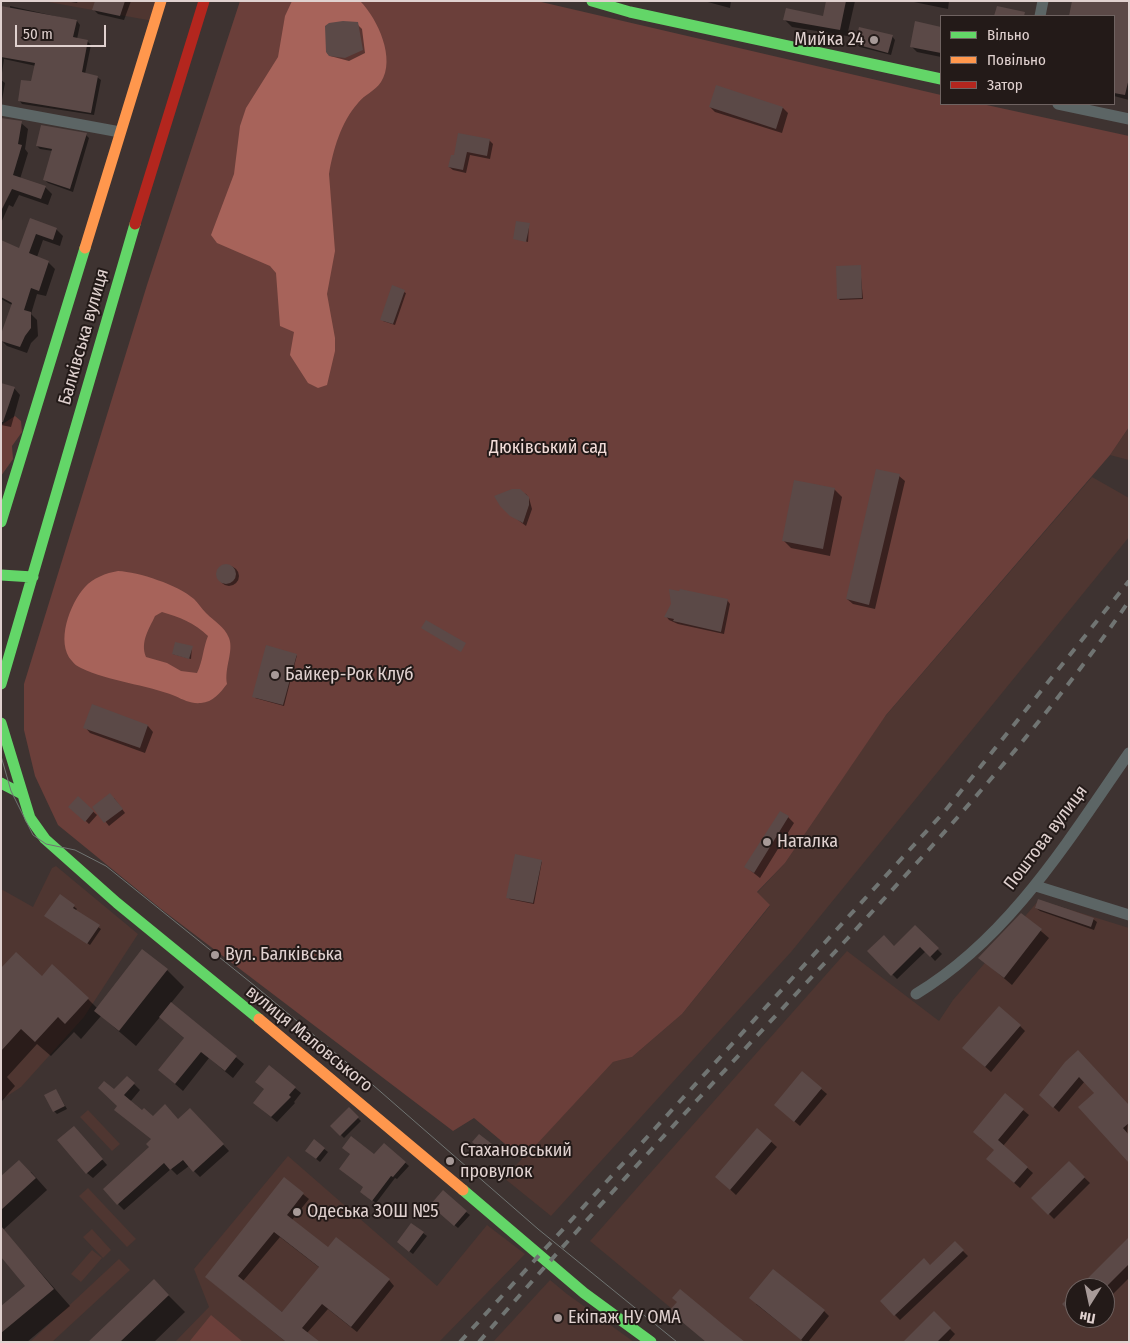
<!DOCTYPE html>
<html>
<head>
<meta charset="utf-8">
<style>
  body { margin:0 }
  #map { position:relative; width:1130px; height:1343px; overflow:hidden; background:#3e3331; font-family:"Fira Sans Condensed",sans-serif }
  canvas { display:block }
  .frame { position:absolute; inset:0; border:2px solid #e0d1cf; pointer-events:none }
  .legend { position:absolute; left:940px; top:15px; width:175px; height:90px; box-sizing:border-box; background:#231a18; border:1px solid #6f6361; margin:0; padding:6px 9px; list-style:none; font-size:15px; color:#e0d1cf }
  .legend li { display:flex; align-items:center; gap:10px; height:25px }
  .legend b { width:25px; border:1px solid #6f6361 }
  .north { position:absolute; left:1065px; top:1278px; width:50px; height:50px; box-sizing:border-box; background:#231a18; border:1px solid #6f6361; border-radius:50%; rotate:190deg; font-size:14px; font-weight:700; line-height:20px; text-align:center; color:#e0d1cf }
  .north::after { content:''; display:block; margin:auto; width:18px; height:22px; background:#a79a98; clip-path:polygon(50% 0,100% 100%,50% 72%,0 100%) }
  .scale { position:absolute; left:15px; top:25px; width:91px; height:22px; box-sizing:border-box; border:2px solid #e0d1cf; border-top:0; padding-left:6px; font-size:15px; line-height:18px; white-space:nowrap; color:#e0d1cf; -webkit-text-stroke:4px #231a18; paint-order:stroke }
</style>
</head>
<body>
<div id="map">
<canvas width="1130" height="1343"></canvas>
<div class="frame"></div>
<ul class="legend">
<li><b style="height:6px;background:#63d668"></b>Вільно</li>
<li><b style="height:6px;background:#ff974d"></b>Повільно</li>
<li><b style="height:6px;background:#b3261e"></b>Затор</li>
</ul>
<div class="north">Пн</div>
<div class="scale">50 m</div>
</div>
<script>
const g = document.querySelector('canvas').getContext('2d');
g.lineJoin = 'round';
function fillPath(path, color) {
  g.fillStyle = color;
  g.fill(path, 'evenodd');
}
function strokePath(path, color, width, dash) {
  g.strokeStyle = color;
  g.lineWidth = width;
  g.lineCap = dash ? 'butt' : 'round';
  g.setLineDash(dash || []);
  g.stroke(path);
}
function write(font, color, halo, rows, align = 'center') {
  g.font = font + ' "Fira Sans Condensed",sans-serif';
  g.lineWidth = 4;
  g.setLineDash([]);
  g.textBaseline = 'middle';
  g.strokeStyle = halo;
  g.fillStyle = color;
  for (const [text, x, y, turn = 0] of rows) {
    g.save();
    g.translate(x, y);
    g.rotate((+turn || 0) * Math.PI / 180);
    g.textAlign = isNaN(turn) ? turn : align;
    if (halo) g.strokeText(text, 0, 0);
    g.fillText(text, 0, 0);
    g.restore();
  }
}
const built = new Path2D(`
  M43,1H159L153,21Z
  M1129,427V460L1110,455Z
  M1092,477L1129,498V537L791,952L551,1216L504,1178L613,1062L632,1057L682,1014L770,906L757,893L785,863L882,720Z
  M56,866L138,934L84,1017L21,1087L1,1100V889L33,907L52,868Z
  M1039,900L1129,928V1342H712L590,1241L847,951L939,1021L953,1000ZM1075,1288H1105V1318H1075Z
  M88,1110L120,1144L112,1151L80,1117Z
  M288,1156L437,1286L487,1225L525,1254L439,1342H175L209,1307L194,1269Z
  M88,1188L136,1239L127,1247L79,1196Z
  M92,1229L111,1250L103,1258L83,1237Z
  M92,1250L102,1258L81,1282L71,1274Z
  M119,1259L130,1270L52,1342H30Z
  M550,1280L567,1294L634,1342H493Z`);
const green = new Path2D(`
  M240,1H537L941,95V104H982L1129,136V427L1110,455L886,715L785,863L757,892L770,905L682,1014L632,1057L613,1062L523,1159L474,1118L453,1131L161,909L58,825L35,776L24,730V684L147,285Z
  M15,416L21,421L22,432L12,446L13,459L1,476V425Z
  M211,1315L243,1342H189Z`);
const water = new Path2D(`
  M292,1H360C378,19 396,59 381,82C375,91 364,95 358,103C341,122 333,150 329,174L335,251L327,294L335,338V351L327,385L318,388L308,383L290,355L294,332L280,326L276,273L270,266L217,243L211,235L234,174L240,126L246,108L278,57L285,16Z
  M118,571C139,572 178,585 194,599C198,603 202,609 206,613C215,622 224,626 229,638C234,651 224,668 227,684C220,693 213,702 201,703C191,704 184,700 175,696C145,684 110,682 81,668C77,666 74,664 72,661C55,643 70,603 85,587C93,578 106,573 118,571ZM162,612C179,617 195,623 208,636C203,648 203,661 197,673L181,671L167,663L146,657C140,642 149,629 155,616Z`);
const shadow = new Path2D(`
  M65,1H78L77,3Z
  M97,1H131L124,20L98,14L94,10Z
  M704,1H731L730,8Z
  M828,1H855L847,36L792,27L785,20L824,18Z
  M909,1H949L948,9Z
  M1074,1H1129V100L1114,96V16H1071Z
  M10,6L77,21L80,25L77,39L87,41L91,45L85,74L97,77L101,80L94,115L22,104L19,100L32,83L36,66L4,59L1,80V7L10,9Z
  M916,23L941,28V57L917,52L911,46Z
  M358,25L362,29L365,53L349,61L330,56L327,53Z
  M892,36L895,40L891,55L860,47L856,44Z
  M1,80L5,83L2,100H1Z
  M710,107L783,108L788,113L782,133L715,112Z
  M1,120L21,123L28,129L25,149L28,153L20,179L45,187L52,194L48,205L19,195L13,207L9,205L1,223Z
  M86,135L89,138L73,192L48,183L45,180L53,151L40,149L37,146Z
  M489,140L493,144L490,159L470,155L466,173L453,170L449,167L452,156Z
  M31,220L56,229L63,236L60,246L43,240L37,257L48,262L55,269L46,296L37,294L31,314L37,320L38,336L31,343L27,353L7,346L1,340L12,305L1,299V242L20,250Z
  M529,225L528,242L514,238Z
  M860,266L863,299L840,300L839,299Z
  M393,287L406,293L395,325L383,321Z
  M1,384L14,388L20,395L11,427L1,425Z
  M899,476L905,481L875,609L853,604L847,599Z
  M834,489L842,497L830,556L791,548L783,540Z
  M512,490L526,494L529,498L532,509L526,526L505,510Z
  M219 576a10 10 0 1 1 20 0a10 10 0 1 1-20 0Z
  M680,592L727,600L730,604L724,634L678,624L669,620L666,616Z
  M192,647L191,659L173,654Z
  M297,655L284,706L255,698Z
  M93,706L148,726L153,732L145,753L90,733L85,727Z
  M78,798L97,815L89,824L70,806Z
  M114,798L125,813L109,826L94,807Z
  M788,817L794,823L760,878L746,867Z
  M542,861L534,904L509,899Z
  M60,895L77,909L75,911L101,929L90,945L49,918Z
  M1036,908L1093,919L1097,922L1094,930L1040,911Z
  M1021,914L1049,938L1012,985L980,958Z
  M915,927L942,954L935,961L926,951L897,979L869,951L894,948Z
  M1,970L42,977L88,999L97,1008L167,970L184,987L171,1003L244,1064L233,1078L209,1058L183,1091L159,1070L185,1039L160,1017L136,1046L101,1016L81,1039L74,1032L51,1056L37,1044L7,1077L15,1086L2,1101Z
  M1020,1026L1025,1031L991,1072L970,1053Z
  M1066,1063L1129,1106L1127,1134L1085,1081L1059,1112L1046,1100Z
  M269,1067L301,1093L294,1102L295,1103L277,1122L260,1108Z
  M802,1073L827,1094L800,1126L781,1110Z
  M127,1077L140,1090L130,1102L142,1112L153,1117L178,1120L197,1116L229,1151L200,1177L189,1166L177,1175L171,1169L124,1210L118,1204L151,1147L153,1140L119,1106L114,1091Z
  M56,1090L67,1109L57,1114L54,1111Z
  M349,1109L361,1121L344,1138L332,1126Z
  M1023,1110L1029,1115L1003,1146L1033,1173L1020,1188L993,1164L996,1150L980,1138Z
  M757,1129L777,1147L736,1195L722,1182Z
  M79,1133L107,1165L93,1178L87,1173Z
  M314,1141L328,1152L320,1162L310,1154Z
  M385,1145L409,1166L397,1179L395,1178L376,1203L365,1195L364,1188L351,1155L374,1156Z
  M477,1145H491L494,1148L489,1155Z
  M1069,1163L1090,1183L1054,1219L1033,1198Z
  M31,1172L47,1190L3,1230L70,1306L27,1342H1V1308L27,1286L1,1228V1178Z
  M284,1179L309,1199L292,1220L328,1249L389,1280L394,1286L357,1332L328,1309L307,1333L286,1342L206,1277ZM280,1237L320,1268L283,1313L243,1281Z
  M435,1209L466,1212L470,1215L458,1228Z
  M423,1233L427,1236L413,1254L402,1246Z
  M1129,1239V1278L1105,1302V1288H1080Z
  M955,1243L968,1256L900,1320L881,1301L930,1266Z
  M154,1281L185,1312L154,1342H89Z
  M756,1304L824,1311L829,1316L808,1342H804Z
  M934,1313L955,1334L948,1342H912Z
  M1078,1318H1090L1084,1324Z`);
const building = new Path2D(`
  M95,1H125L120,16L92,10Z
  M826,1H846L840,30L783,20L786,8L823,16Z
  M1072,1H1129V78L1125,95L1114,93V16H1069Z
  M1,6L77,20L73,37L88,40L82,72L98,76L91,113L18,101L21,80L31,81L35,63L1,57Z
  M997,6L1025,12L1024,16H994Z
  M343,21L358,22L363,50L345,58L329,56L326,52L325,26L329,23Z
  M915,21L941,27V53L910,47Z
  M859,27L893,35L888,53L855,44Z
  M716,85L783,107L776,129L709,107Z
  M1,118L22,121L18,144L22,145L13,175L46,186L41,199L12,189L1,211Z
  M41,125L87,133L70,189L43,180L52,149L36,146Z
  M458,133L490,139L487,156L467,152L463,170L448,167L451,155H454Z
  M30,218L57,228L53,240L36,234L29,253L49,261L39,291L31,288L24,310L31,312V328L25,336L20,347L1,341V334L12,303L1,297V240L19,248Z
  M516,221L530,223L526,242L513,239Z
  M861,265L862,298L837,299L836,266Z
  M392,285L405,290L393,324L380,320Z
  M1,383L15,387L3,422H1Z
  M876,469L900,474L869,605L846,599Z
  M794,480L835,488L823,549L782,541Z
  M512,489H520L529,497V505L523,523L510,516L500,506L494,496Z
  M216 574a10 10 0 1 1 20 0a10 10 0 1 1-20 0Z
  M669,589L679,591L680,589L728,599L721,632L673,621L674,619L664,617L671,604Z
  M426,620L466,643L461,652L421,628Z
  M175,642L193,646L189,659L172,654Z
  M266,645L297,654L283,705L252,697Z
  M92,704L148,725L140,748L83,728Z
  M110,793L123,809L104,823L92,807Z
  M78,796L94,811L85,822L68,807Z
  M780,811L789,816L754,873L744,867Z
  M515,854L542,860L533,903L506,898Z
  M60,894L75,905L73,908L100,925L87,944L44,916Z
  M1038,899L1094,918L1091,927L1035,908Z
  M1021,913L1042,929L1004,978L978,958Z
  M915,925L939,948L930,957L920,947L891,976L867,951L884,935L894,946Z
  M142,949L168,969L119,1031L94,1011Z
  M16,952L42,976L52,964L89,998L65,1024L58,1017L35,1042L21,1029L1,1051V968Z
  M171,1002L237,1056L225,1071L201,1052L175,1084L158,1070L184,1038L159,1017Z
  M999,1006L1021,1025L985,1067L962,1048Z
  M1078,1050L1129,1105V1123L1123,1128L1129,1135V1163L1078,1107L1094,1093L1079,1077L1053,1108L1039,1095L1065,1062Z
  M269,1065L296,1087L289,1095L291,1097L271,1117L253,1103L264,1089L255,1082Z
  M802,1071L822,1088L794,1122L774,1105Z
  M127,1076L135,1083L124,1095L142,1110L144,1108L153,1116L165,1104L178,1119L190,1108L224,1144L193,1172L183,1160L170,1170L164,1163L117,1205L103,1189L149,1147L146,1144L151,1139L114,1110L117,1106L98,1088L104,1081L114,1089Z
  M56,1089L65,1106L53,1112L44,1095Z
  M1005,1093L1024,1109L998,1140L1028,1167L1014,1183L986,1159L994,1150L973,1132Z
  M349,1107L359,1117L340,1136L330,1126Z
  M74,1126L103,1159L86,1174L57,1140Z
  M757,1128L772,1141L730,1190L715,1177Z
  M479,1134L492,1144L485,1153L472,1142Z
  M351,1136L374,1154L384,1143L406,1162L393,1177L391,1176L372,1201L360,1192L363,1187L339,1169L350,1154L342,1148Z
  M314,1139L325,1148L316,1159L305,1151Z
  M19,1160L36,1178L1,1210V1176Z
  M1069,1161L1085,1177L1048,1215L1031,1198Z
  M284,1177L304,1193L287,1215L328,1247L336,1237L390,1279L351,1327L322,1304L302,1328L320,1342H286L205,1277ZM274,1232L319,1267L282,1312L238,1276Z
  M443,1190L467,1211L454,1226L430,1205Z
  M411,1223L424,1232L409,1252L397,1242Z
  M1,1226L54,1289L1,1333V1306L25,1286L1,1257Z
  M1129,1237V1264L1105,1288H1078Z
  M955,1241L964,1250L894,1316L880,1301L924,1258L930,1265Z
  M773,1269L825,1310L801,1340L749,1298Z
  M154,1279L169,1295L120,1342H88Z
  M680,1289L726,1327L745,1342H706L669,1311L677,1302L672,1298Z
  M1075,1291V1317L1062,1304Z
  M934,1311L951,1328L937,1342H903Z`);
const street = new Path2D(`
  M1040,16L1043,1
  M1058,104L1129,119
  M1,110L120,132
  M1036,886L1129,915
  M916,994C1009,938 1068,841 1129,753`);
const fast = new Path2D(`
  M592,1L630,12L941,79
  M1,522L85,248
  M1,575L33,577
  M1,684L135,224
  M1,723L30,818L45,839L117,903L259,1019
  M1,783L22,794
  M463,1190L584,1293L651,1342`);
const slow = new Path2D(`
  M85,248L161,1
  M259,1019L463,1190`);
const jam = new Path2D(`
  M135,224L204,1`);
const tram = new Path2D(`
  M1,756L11,791L33,835L46,844L75,850L106,866L255,986L358,1072L538,1229L677,1342`);
const rail = new Path2D(`
  M460,1342L945,811L1129,581
  M479,1342C598,1204 723,1073 847,939C946,832 1046,722 1129,601`);
const markers = [
  [874,40,5,"#a79a98"],
  [275,675,5,"#a79a98"],
  [767,842,5,"#a79a98"],
  [215,955,5,"#a79a98"],
  [450,1161,5,"#a79a98"],
  [297,1212,5,"#a79a98"],
  [558,1318,5,"#a79a98"]
];
const poiNames = [
  ["Мийка 24",864,40,"right"],
  ["Байкер-Рок Клуб",285,675],
  ["Наталка",777,842],
  ["Вул. Балківська",225,955],
  ["Стахановський",460,1151],
  ["провулок",460,1172],
  ["Одеська ЗОШ №5",307,1212],
  ["Екіпаж НУ ОМА",568,1318]
];
const streetNames = [
  ["Балківська вулиця",84,337,-74],
  ["Поштова вулиця",1046,838,-53],
  ["вулиця Маловського",309,1039,39]
];
const parkNames = [
  ["Дюківський сад",548,448]
];
fillPath(built, '#4f3631');
fillPath(green, '#6b3f3a');
fillPath(water, '#a7635a');
fillPath(shadow, '#0007');
fillPath(building, '#5b4947');
strokePath(street, '#5c6565', 11);
strokePath(fast, '#63d668', 11);
strokePath(slow, '#ff974d', 11);
strokePath(jam, '#b3261e', 11);
strokePath(tram, '#707472', 1);
strokePath(rail, '#707472', 4, [9, 9]);
for (const [x, y, r, color] of markers) {
  const dot = new Path2D();
  dot.arc(x, y, r, 0, 2 * Math.PI);
  g.fillStyle = color;
  g.fill(dot);
  strokePath(dot, '#231a18', 2);
}
write('18px', '#e0d1cf', '#231a18', poiNames, 'left');
write('18px', '#e0d1cf', '#231a18', streetNames);
write('18px', '#f2dcd8', '#231a18', parkNames);
</script>
</body>
</html>
